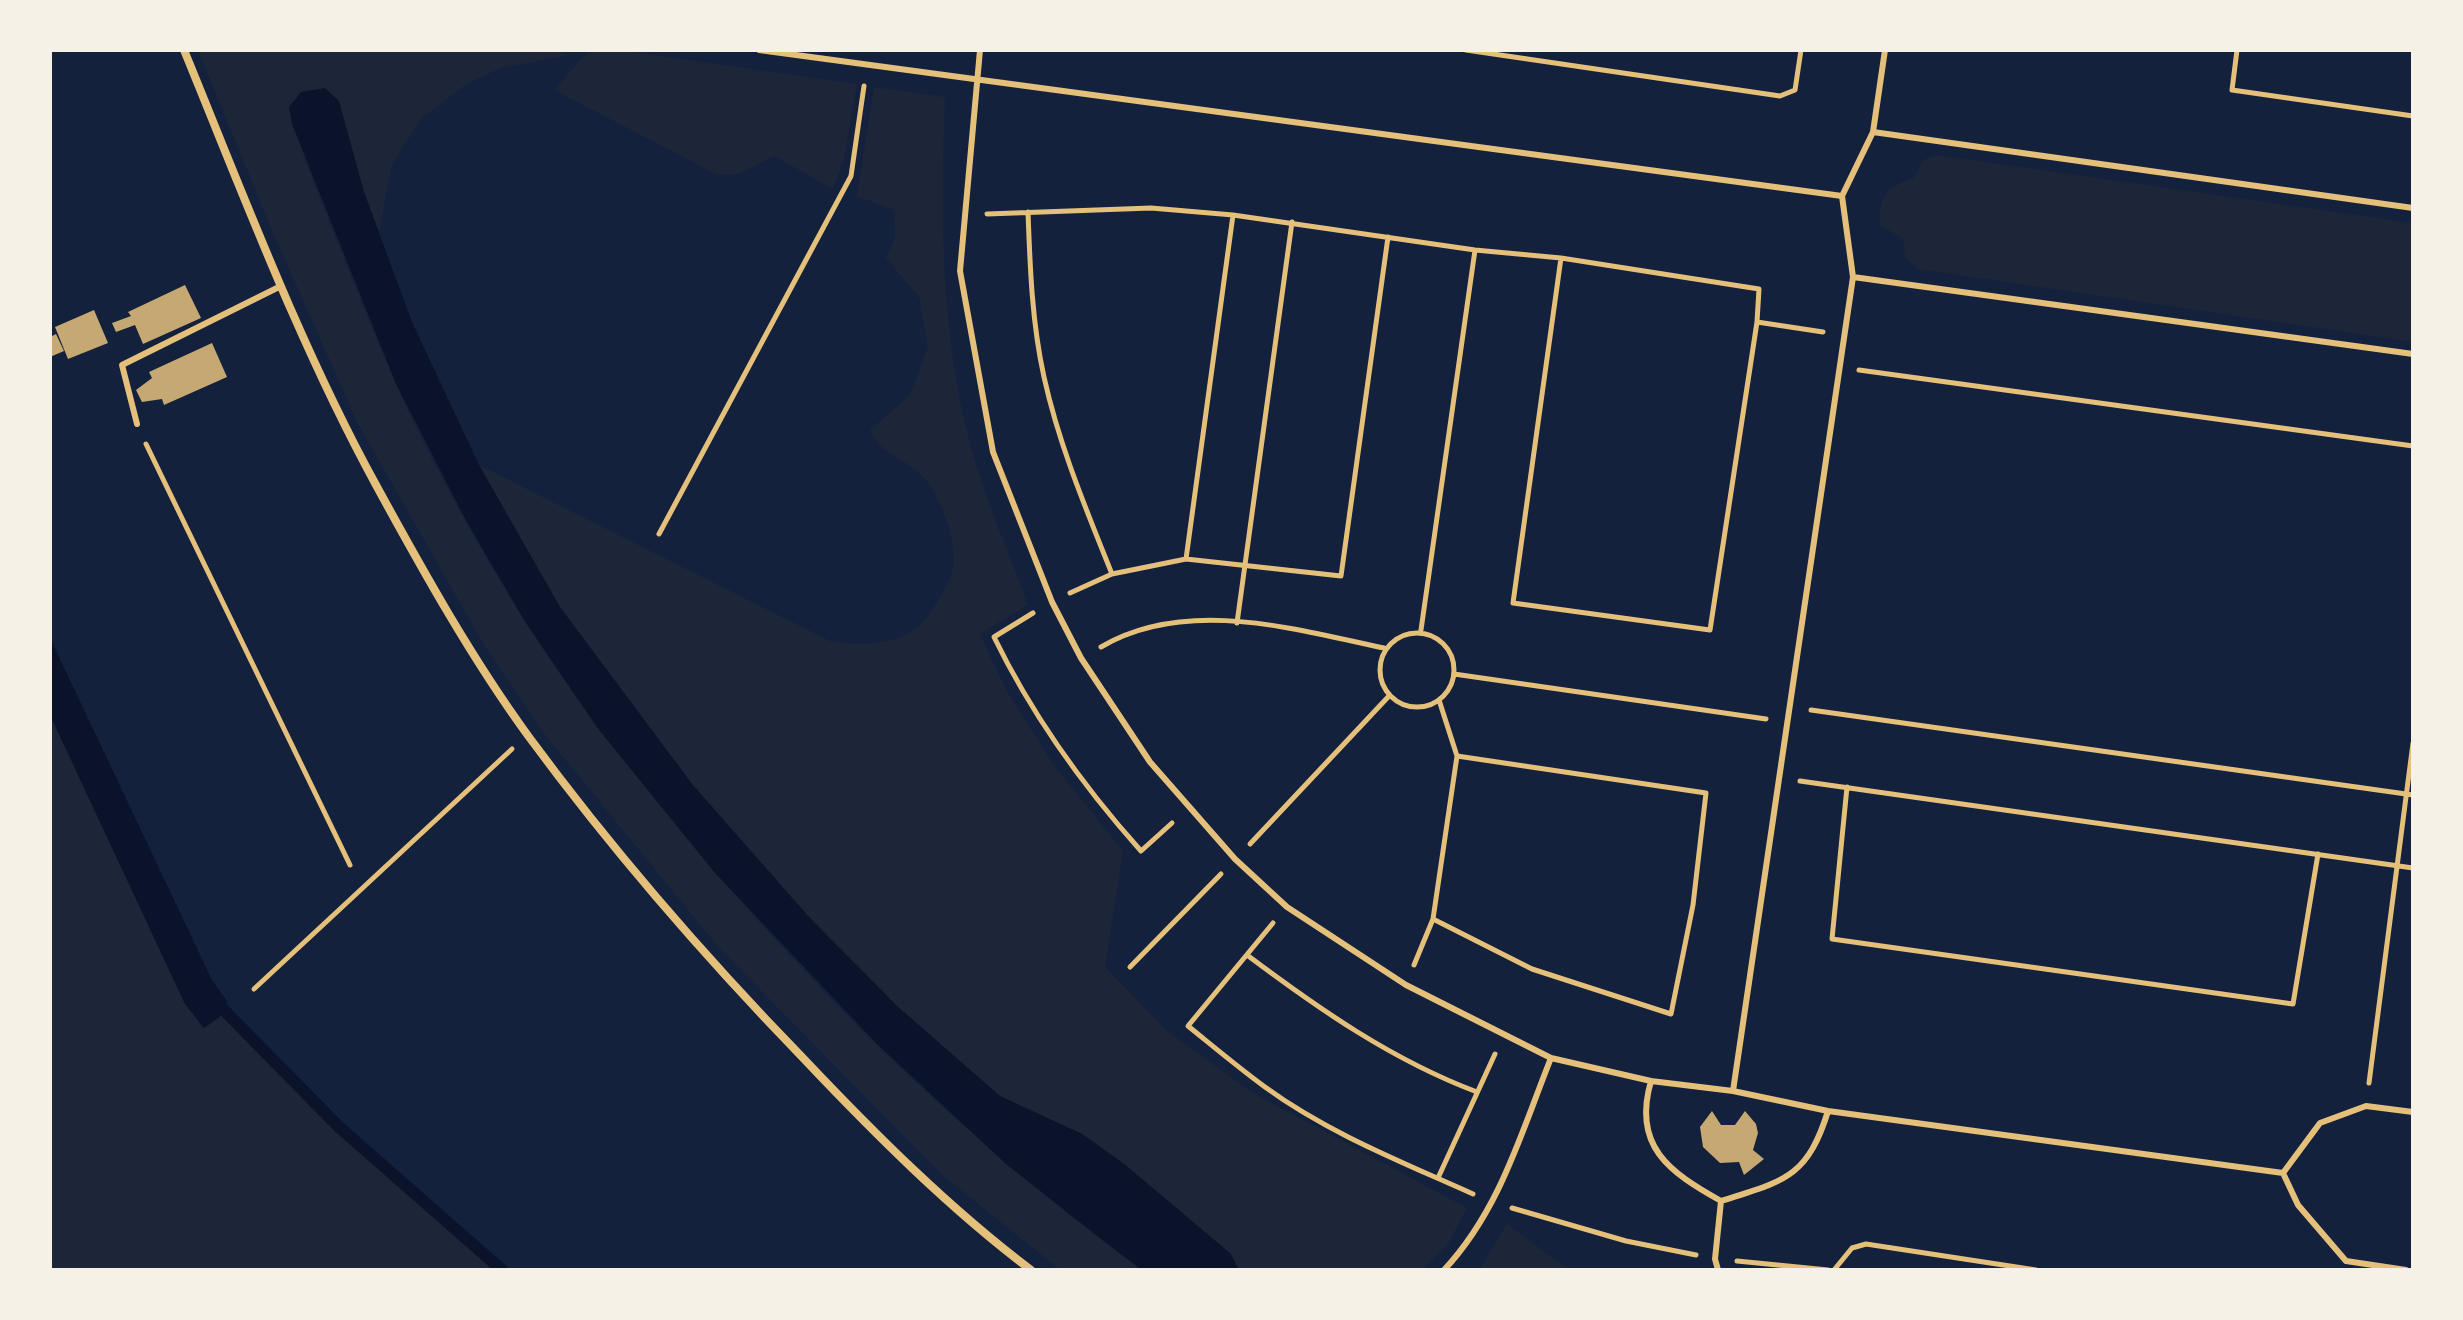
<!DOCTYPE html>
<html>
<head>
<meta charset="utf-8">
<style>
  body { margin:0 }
  #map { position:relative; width:2463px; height:1320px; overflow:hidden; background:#14213d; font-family:Quicksand,sans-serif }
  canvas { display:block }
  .frame { position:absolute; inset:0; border:52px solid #f6f1e7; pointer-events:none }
</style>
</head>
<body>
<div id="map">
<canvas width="2463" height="1320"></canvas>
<div class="frame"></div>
</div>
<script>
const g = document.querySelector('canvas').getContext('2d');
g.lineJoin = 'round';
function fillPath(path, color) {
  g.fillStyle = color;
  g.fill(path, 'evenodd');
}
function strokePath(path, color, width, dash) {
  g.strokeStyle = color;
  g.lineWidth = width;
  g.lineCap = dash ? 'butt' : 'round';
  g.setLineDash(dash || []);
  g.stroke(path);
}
const green = new Path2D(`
  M198,50H552L570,55L501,68L468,83L422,118L392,164L379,232L364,192L303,156C333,231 362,306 394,380C430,462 476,543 523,618C564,685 613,746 662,807C801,981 963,1139 1142,1270H1060L940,1173L720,949L546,736L484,645L358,424L270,226Z
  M589,50H619L857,84L844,159L833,189L774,156L739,174H716L554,90Z
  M874,87L945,97C941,213 940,330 970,443C984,498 1009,552 1028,605L980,634L1005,688L1053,764L1123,851L1105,967L1167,1031L1253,1093L1467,1208L1447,1246L1422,1270H1239L1231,1254L1123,1163L1082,1134L1000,1096L897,1006L809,917L692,784L560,607L479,465L830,641C864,647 909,646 930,613C938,602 946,588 951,575C961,549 941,498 924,478C907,458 880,456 870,430L910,395L928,347L919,297L886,258L895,239L894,210L857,196Z
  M1937,155L2413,223V342L1918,269L1905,257L1903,239L1880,225C1879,195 1887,187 1914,178L1923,160Z
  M50,715L185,1004L203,1028L225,1013L339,1127L502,1270H50Z
  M1507,1224L1569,1270H1479Z`);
const water = new Path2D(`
  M325,88L339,101L364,192L412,322L479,465L560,607L692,784L809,917L897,1006L1000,1096L1082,1134L1123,1163L1231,1254L1239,1270H1142L1114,1249L1006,1164L876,1043L715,873L599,730L524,620L468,524L396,384L292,124L289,107L301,92Z
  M50,638L212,980L227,1001L225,1013L204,1028L185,1004L50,715Z`);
const stream = new Path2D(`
  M215,1001L339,1127L502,1270`);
const building = new Path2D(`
  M185,285L201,318L143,344L135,325L116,332L112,323L131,316L128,312Z
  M94,310L108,343L68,359L55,327Z
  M56,334L64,351L50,357V337Z
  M212,343L227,377L164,405L162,399L142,402L136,390L152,378L149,372Z
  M1712,1111L1721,1125H1735L1745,1111L1756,1124L1758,1133L1753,1150L1764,1159L1744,1175L1739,1162L1720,1163L1703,1147L1700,1127Z`);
const path = new Path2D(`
  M1466,50L1780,96L1795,90L1801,50
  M2237,50L2232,90L2413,116
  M1028,212C1030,267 1032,323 1044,377C1059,445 1086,509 1112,574
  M987,214L1151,208L1233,215L1475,250L1561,258L1759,289L1757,322L1710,630L1513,603L1561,258
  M1757,322L1823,332
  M1859,370L2413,446
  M146,444L350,865
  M659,534L851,176L864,86
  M1186,559L1233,215
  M1070,593L1112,574L1186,559L1341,576L1388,237
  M1033,613L994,637C1033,717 1082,785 1141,851L1172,823
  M1237,623L1292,222
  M1421,630L1475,250
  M1380 670a37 37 0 1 1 74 0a37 37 0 1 1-74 0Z
  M1101,647C1186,597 1294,629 1384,648
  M1454,674L1766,719
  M1811,710L2413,795
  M1800,781L2413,868
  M1847,787L1832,939L2293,1004L2318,854
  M1250,844L1389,696
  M1433,919L1532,969L1671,1014L1693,905L1706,793L1457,756
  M1273,923L1188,1026C1214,1047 1239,1068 1265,1087C1328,1133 1402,1162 1473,1194
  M1247,955C1319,1009 1392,1060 1477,1092
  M1414,965L1433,919L1457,756L1439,700
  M1130,967L1221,874
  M254,989L512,749
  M2369,1083L2413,743
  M1438,1178L1495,1054
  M1512,1208L1626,1241L1696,1255
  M1737,1261L1828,1270
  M1834,1270L1852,1248L1866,1244L2036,1270`);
const service = new Path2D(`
  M759,50L1842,196
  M980,50L960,271L993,452L1052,602L1081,658L1150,762L1235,859L1287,907L1406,985L1551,1058L1651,1081L1733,1091L1828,1111L2283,1173
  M1873,132L1885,50
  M2413,208L1873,132L1842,196L1853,277L2413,354
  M137,424L122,365L281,286
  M1651,1081C1632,1146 1669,1172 1721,1201
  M1733,1091L1853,277
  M2283,1173L2298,1205L2346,1261L2406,1270
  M2283,1173L2320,1123L2366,1106L2413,1112
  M1444,1270C1500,1210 1521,1133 1551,1058
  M1718,1270L1715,1259L1721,1201C1783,1181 1807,1179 1828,1111`);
const minor = new Path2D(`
  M184,50C244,196 300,346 376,485C423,571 472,659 529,737C613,851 706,958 804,1059C874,1133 949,1208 1031,1270`);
fillPath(green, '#1d2539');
fillPath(water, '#0b132b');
strokePath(stream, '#0b132b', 12);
fillPath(building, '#c6a872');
strokePath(path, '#e5c07b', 5);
strokePath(service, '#e5c07b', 6);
strokePath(minor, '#e5c07b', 8);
</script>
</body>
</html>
